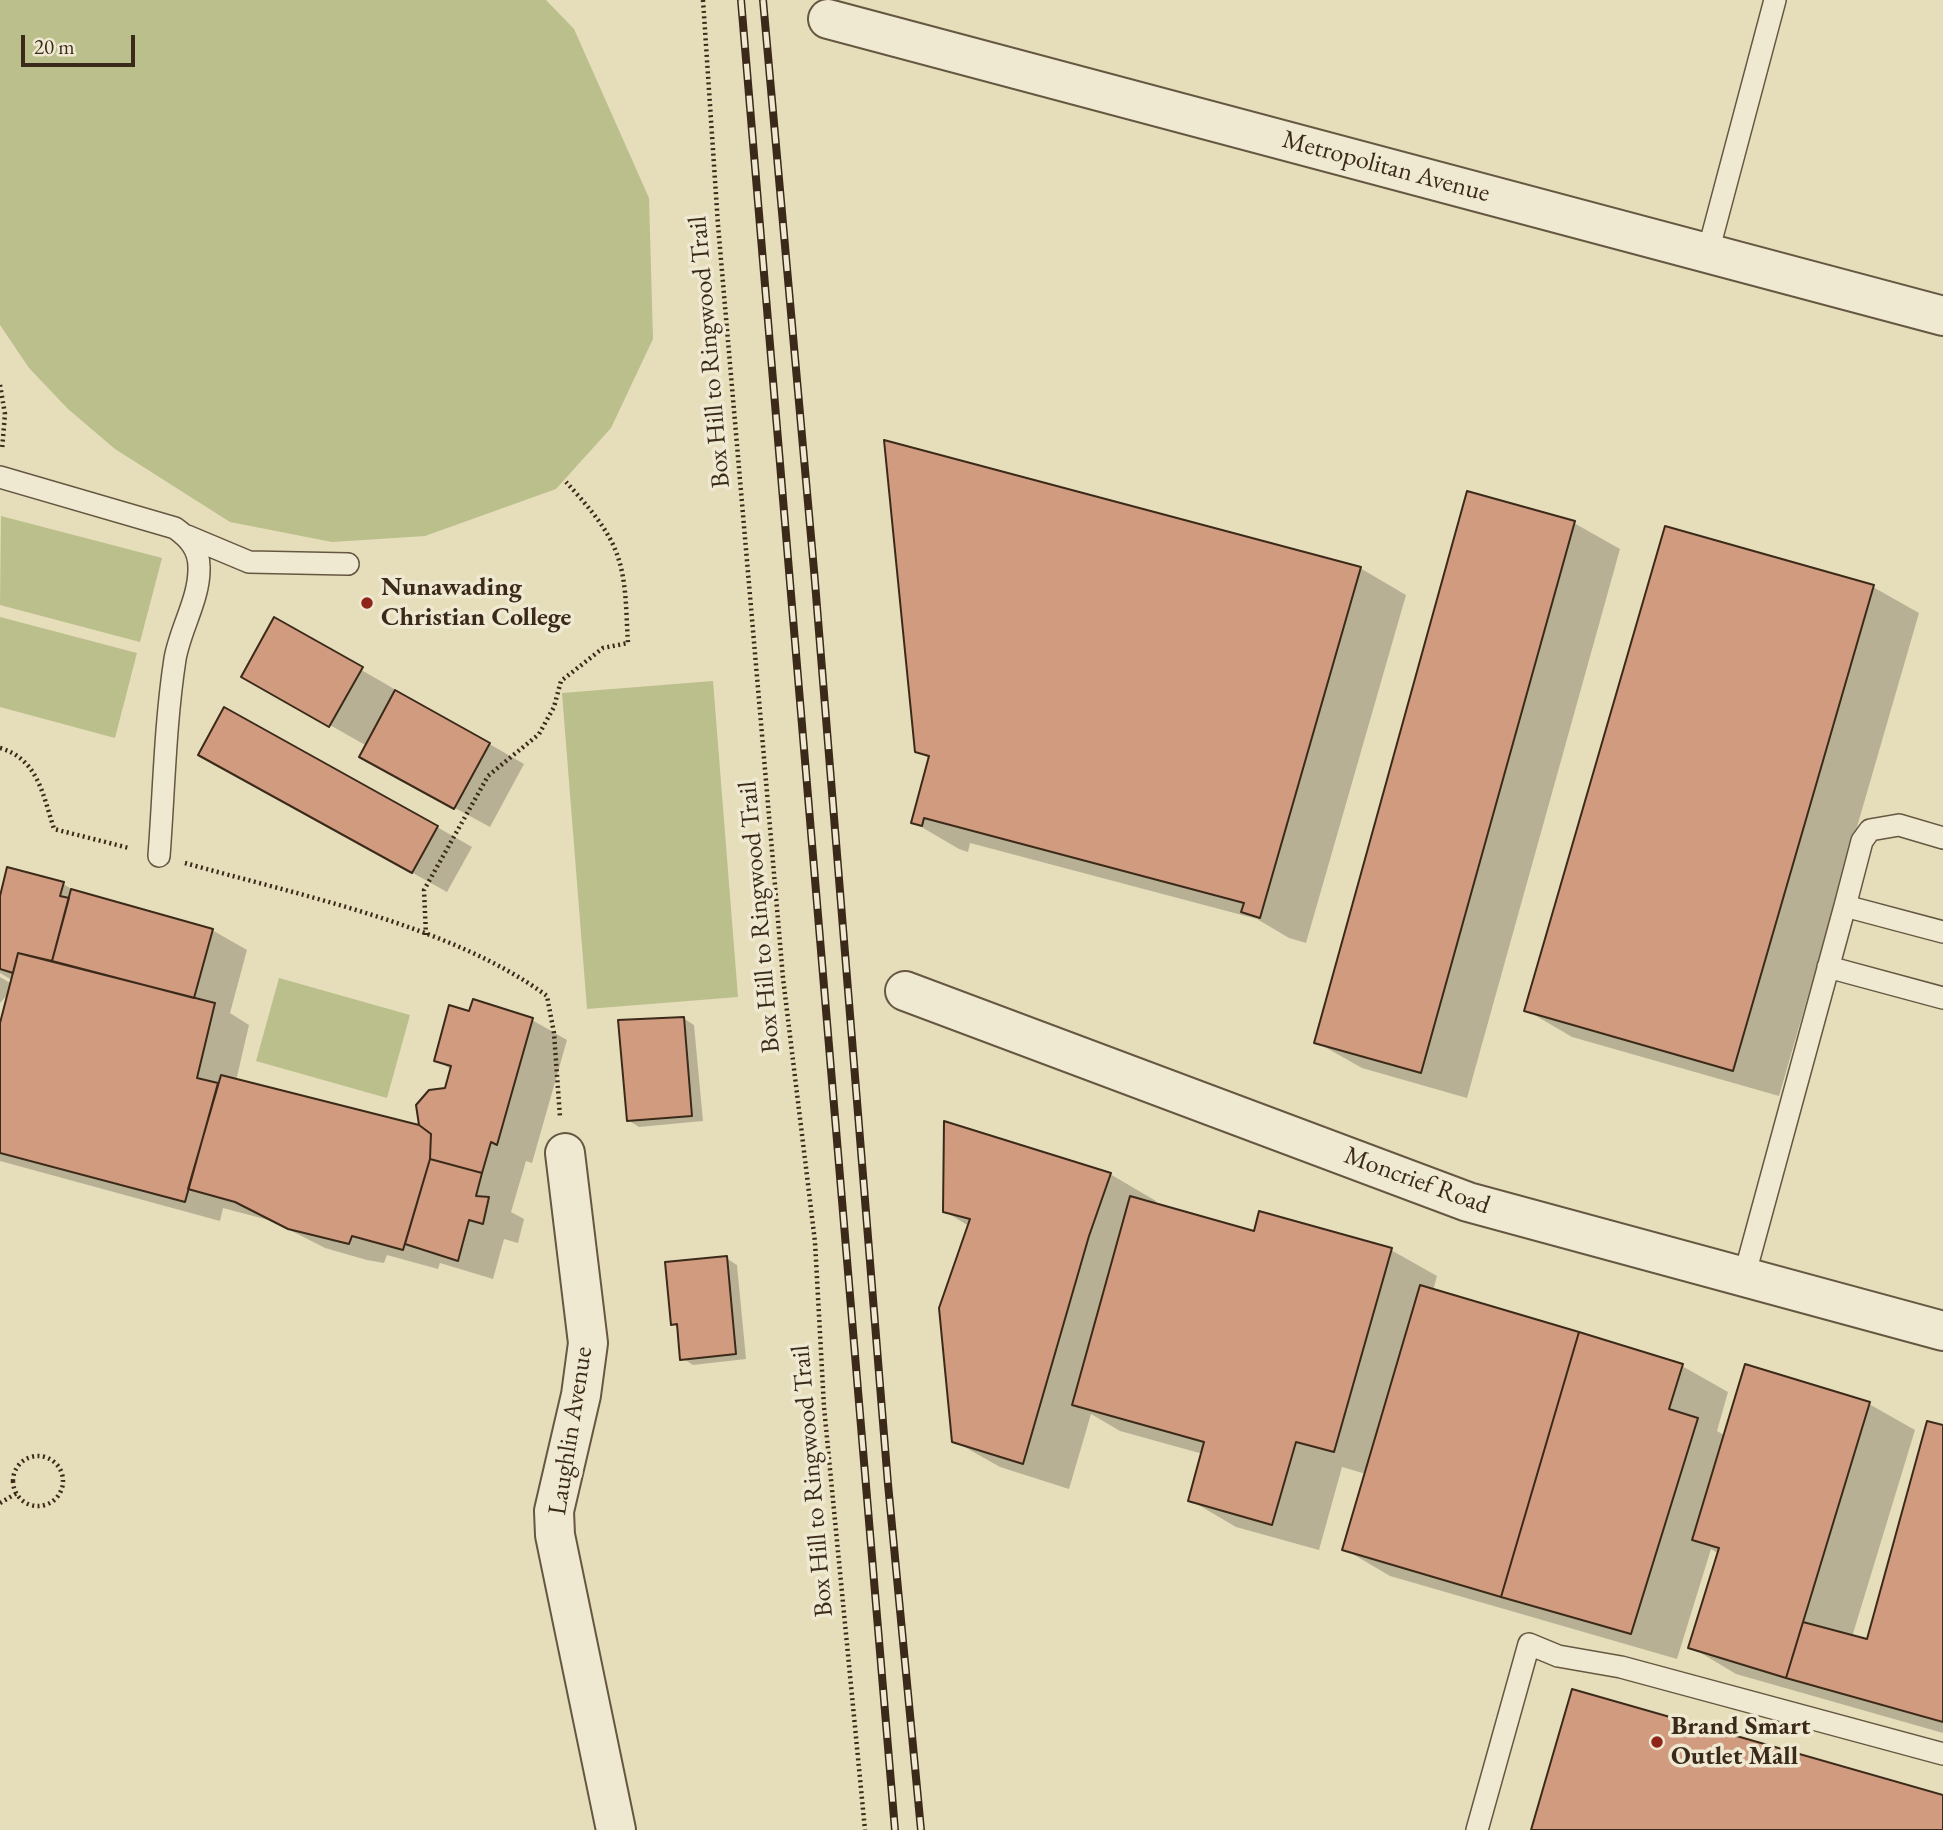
<!DOCTYPE html>
<html>
<head>
<meta charset="utf-8">
<style>
  body { margin:0 }
  #map { position:relative; width:1943px; height:1830px; overflow:hidden; background:#e6ddba; font-family:"EB Garamond",serif }
  canvas { display:block }
  .scale { position:absolute; left:21px; top:35px; width:114px; height:32px; box-sizing:border-box; border:4px solid #3b2a19; border-top:0; padding-left:9px; font-size:21px; line-height:24px; white-space:nowrap; color:#3b2a19; -webkit-text-stroke:5px #efe9d2; paint-order:stroke }
</style>
</head>
<body>
<div id="map">
<canvas width="1943" height="1830"></canvas>
<div class="scale">20 m</div>
</div>
<script>
const g = document.querySelector('canvas').getContext('2d');
g.lineJoin = 'round';
function fillPath(path, color) {
  g.fillStyle = color;
  g.fill(path, 'evenodd');
}
function strokePath(path, color, width, dash) {
  g.strokeStyle = color;
  g.lineWidth = width;
  g.lineCap = dash ? 'butt' : 'round';
  g.setLineDash(dash || []);
  g.stroke(path);
}
function write(font, color, halo, rows, align = 'center') {
  g.font = font + ' "EB Garamond",serif';
  g.lineWidth = 7;
  g.setLineDash([]);
  g.textBaseline = 'middle';
  g.strokeStyle = halo;
  g.fillStyle = color;
  for (const [text, x, y, turn = 0] of rows) {
    g.save();
    g.translate(x, y);
    g.rotate((+turn || 0) * Math.PI / 180);
    g.textAlign = isNaN(turn) ? turn : align;
    if (halo) g.strokeText(text, 0, 0);
    g.fillText(text, 0, 0);
    g.restore();
  }
}
const green = new Path2D(`
  M0,0H546L574,29L649,198L653,339L611,428L556,489L425,536L332,542L230,522L115,449L68,409L29,368L0,325Z
  M1,516L162,558L140,642L0,605Z
  M0,617L137,653L115,738L0,707Z
  M713,681L738,997L587,1009L562,693Z
  M279,978L410,1015L387,1098L256,1061Z`);
const shadow = new Path2D(`
  M1574,523L1620,549L1467,1098L1362,1068L1316,1042Z
  M1360,568L1406,595L1306,943L1289,938L1257,919L970,843L968,852L959,849L913,822L930,759L916,751Z
  M1873,587L1919,613L1779,1096L1572,1037L1526,1010Z
  M275,620L524,764L490,827L396,776L367,746L243,676Z
  M235,774L437,827L472,847L447,892Z
  M63,884L79,893L212,930L247,950L230,1013L249,1025L236,1081L421,1127L447,1089L452,1070L436,1060L470,1013L532,1020L567,1040L532,1163L526,1161L511,1212L524,1219L518,1243L504,1239L493,1279L440,1263L438,1269L387,1255L384,1263L367,1260L325,1248L272,1221L223,1208L220,1221L0,1161V1019L2,1022L10,992L0,1003V977L12,984V980L0,973V903Z
  M683,1018L694,1025L703,1121L639,1127L628,1120Z
  M1110,1174L1156,1201L1155,1205L1255,1233L1391,1250L1437,1276L1433,1291L1682,1366L1728,1392L1717,1431L1726,1436L1869,1404L1915,1430L1852,1637L1868,1642L1943,1427V1733L1736,1674L1691,1647L1719,1554L1711,1549L1677,1659L1390,1576L1344,1549L1366,1474L1342,1467L1319,1550L1236,1527L1190,1500L1203,1454L1120,1431L1091,1414L1069,1489L1000,1467L954,1441L969,1226L944,1211Z
  M726,1258L737,1265L746,1359L693,1365L682,1358L679,1328L672,1324Z`);
const building = new Path2D(`
  M884,440L1361,567L1260,918L1241,912L1244,903L924,818L922,826L911,823L929,756L915,752Z
  M1467,491L1575,521L1421,1073L1314,1043Z
  M1665,526L1874,585L1733,1071L1524,1011Z
  M274,617L363,667L329,727L241,677Z
  M395,690L490,743L454,809L359,757Z
  M224,707L438,826L412,873L198,755Z
  M7,867L64,882L60,896L69,898L52,961L18,953L13,973L0,969V896Z
  M71,889L213,929L194,998L52,961Z
  M18,953L215,1003L197,1078L218,1083L185,1202L0,1153V1023Z
  M473,999L533,1018L497,1145L491,1142L482,1173L430,1159L431,1134L419,1125L416,1105L429,1090L445,1088L451,1066L434,1061L449,1005L469,1011Z
  M684,1017L692,1116L627,1121L618,1020Z
  M221,1075L419,1125L431,1134L430,1159L403,1250L352,1236L349,1244L288,1229L235,1202L188,1189Z
  M944,1121L1111,1173L1089,1236L1023,1464L952,1442L939,1308L970,1219L943,1212Z
  M430,1159L482,1173L476,1196L489,1197L483,1224L469,1220L458,1261L405,1244Z
  M1130,1196L1254,1231L1259,1211L1392,1248L1334,1452L1296,1442L1272,1525L1188,1501L1204,1442L1072,1405Z
  M727,1256L736,1354L680,1360L677,1324L671,1325L665,1262Z
  M1420,1285L1579,1332L1501,1597L1342,1550Z
  M1579,1332L1683,1364L1669,1409L1698,1418L1631,1634L1501,1597Z
  M1745,1364L1870,1402L1786,1678L1688,1648L1719,1548L1692,1540Z
  M1927,1421L1943,1425V1722L1786,1678L1803,1622L1867,1639Z
  M1572,1689L1943,1795V1830H1531Z`);
const path = new Path2D(`
  M703,0L718,225L783,978L815,1242L824,1407L865,1830
  M0,385L5,414L2,450
  M0,748C38,759 43,795 54,829L129,848
  M185,863C298,895 453,926 547,996L554,1033L560,1117
  M426,935L424,890L488,776L539,734L554,707L561,681L603,648L628,643C626,615 627,584 618,557C609,529 585,503 566,482
  M13 1481a25 25 0 1 1 50 0a25 25 0 1 1-50 0Z
  M0,1503L17,1493`);
const lane = new Path2D(`
  M1708,252L1775,0
  M0,477L175,528C189,538 199,549 199,567C200,598 180,629 175,659C165,724 164,791 159,856
  M187,536L249,562L348,564
  M1943,838L1899,825L1870,830L1862,841L1845,906L1943,932
  M1828,967L1943,998
  M1744,1277L1845,906
  M1477,1830L1529,1644L1558,1656L1621,1667L1943,1754`);
const street = new Path2D(`
  M828,19L1943,316
  M905,991L1468,1202L1943,1331
  M565,1153L588,1343L581,1395L554,1511L555,1535L616,1830`);
const rail = new Path2D(`
  M741,0L895,1830
  M763,0L814,570L888,1484L921,1830`);
const markers = [
  [367,603,7,"#8f2418"],
  [1657,1742,7,"#8f2418"]
];
const streetNames = [
  ["Metropolitan Avenue",1386,167,15],
  ["Box Hill to Ringwood Trail",710,352,-95],
  ["Box Hill to Ringwood Trail",760,917,-95],
  ["Moncrief Road",1417,1181,20],
  ["Laughlin Avenue",571,1431,-81],
  ["Box Hill to Ringwood Trail",813,1481,-95]
];
const poiNames = [
  ["Nunawading",381,588],
  ["Christian College",381,618],
  ["Brand Smart",1671,1727],
  ["Outlet Mall",1671,1757]
];
fillPath(green, '#bbbf8c');
fillPath(shadow, '#0003');
fillPath(building, '#d19b80');
strokePath(building, '#3b2a19', 2);
strokePath(lane, '#665741', 24);
strokePath(street, '#665741', 42);
strokePath(path, '#3b2a19', 4.5, [2, 3.5]);
strokePath(lane, '#efe9d2', 21);
strokePath(street, '#efe9d2', 38);
strokePath(rail, '#3b2a19', 8);
strokePath(rail, '#efe9d2', 5, [16]);
for (const [x, y, r, color] of markers) {
  const dot = new Path2D();
  dot.arc(x, y, r, 0, 2 * Math.PI);
  g.fillStyle = color;
  g.fill(dot);
  strokePath(dot, '#efe9d2', 2.5);
}
write('26px', '#3b2a19', '#efe9d2', streetNames);
write('bold 26px', '#3b2a19', '#efe9d2', poiNames, 'left');
</script>
</body>
</html>
